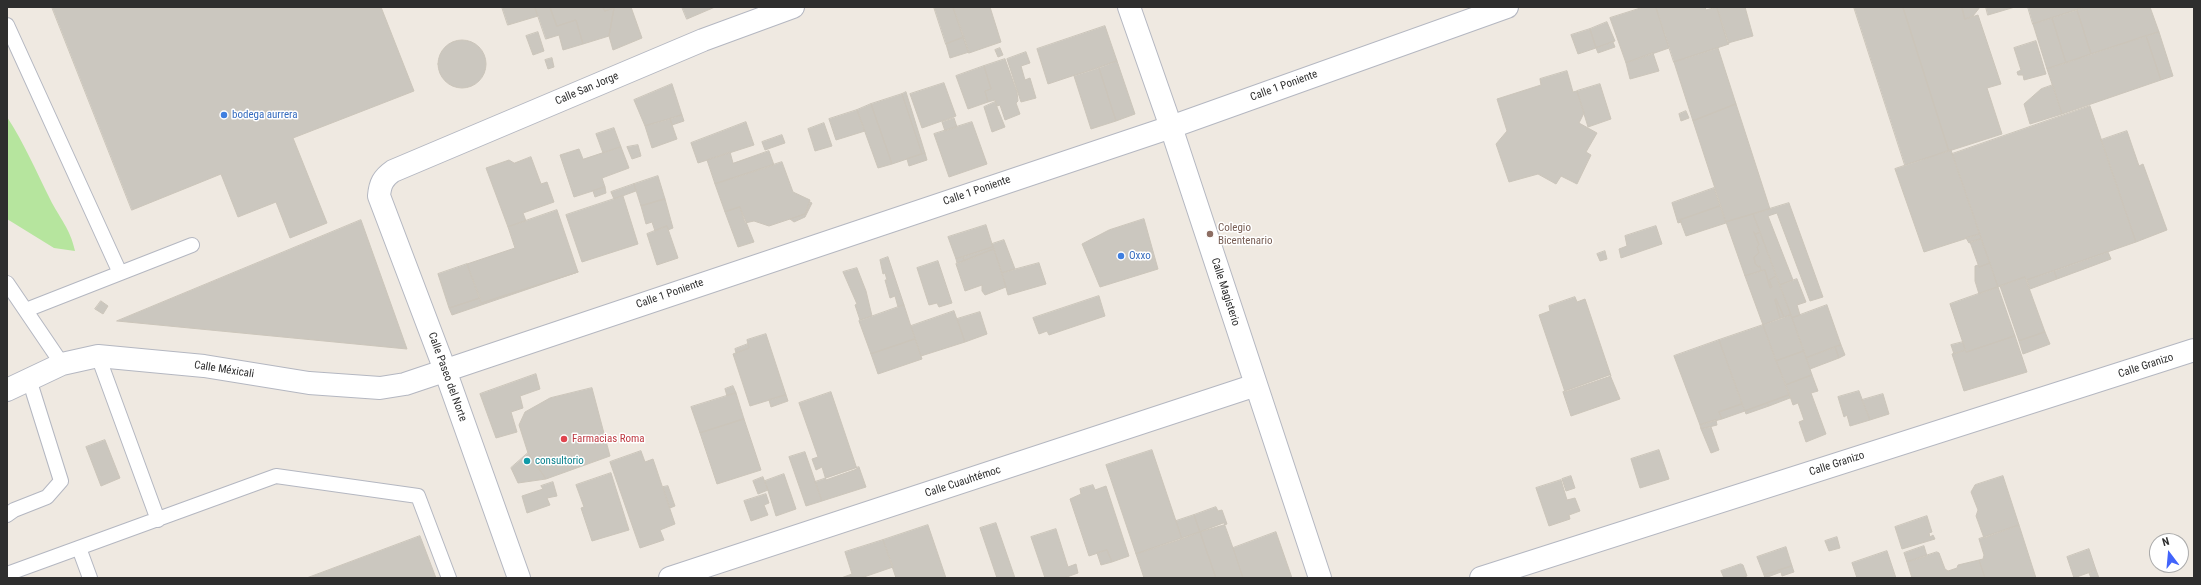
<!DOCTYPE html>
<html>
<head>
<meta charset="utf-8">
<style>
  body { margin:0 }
  #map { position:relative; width:2201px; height:585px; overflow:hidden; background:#efe9e1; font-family:"Roboto Condensed",sans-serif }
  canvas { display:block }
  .frame { position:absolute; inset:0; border:8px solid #2e2e2e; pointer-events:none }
  .north { position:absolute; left:2149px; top:533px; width:40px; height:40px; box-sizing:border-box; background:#fff; border:1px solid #ababab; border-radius:50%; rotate:344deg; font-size:11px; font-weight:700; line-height:16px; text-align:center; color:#2e2e2e }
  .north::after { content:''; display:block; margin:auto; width:14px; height:18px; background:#4264fb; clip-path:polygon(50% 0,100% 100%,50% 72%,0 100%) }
</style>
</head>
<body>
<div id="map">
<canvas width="2201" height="585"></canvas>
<div class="frame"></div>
<div class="north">N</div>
</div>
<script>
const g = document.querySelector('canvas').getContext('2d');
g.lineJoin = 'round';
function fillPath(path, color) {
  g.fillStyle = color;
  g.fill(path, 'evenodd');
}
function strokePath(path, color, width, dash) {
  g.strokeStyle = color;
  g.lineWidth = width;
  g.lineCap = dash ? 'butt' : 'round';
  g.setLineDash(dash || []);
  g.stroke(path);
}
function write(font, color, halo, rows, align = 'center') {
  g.font = font + ' "Roboto Condensed",sans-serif';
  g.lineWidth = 3;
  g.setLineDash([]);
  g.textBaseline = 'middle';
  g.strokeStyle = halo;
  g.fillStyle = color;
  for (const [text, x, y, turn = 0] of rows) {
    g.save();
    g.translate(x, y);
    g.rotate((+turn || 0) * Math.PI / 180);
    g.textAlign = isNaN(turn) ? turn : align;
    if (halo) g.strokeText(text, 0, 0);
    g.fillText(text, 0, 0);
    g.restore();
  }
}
const green = new Path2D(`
  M7,117C24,143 36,171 50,199C60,219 70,228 75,251L54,248L7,219Z`);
const building = new Path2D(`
  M52,7H381L414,91L293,138L327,223L290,238L276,202L238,217L221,174L132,210Z
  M502,7H535L538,16L508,25Z
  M535,7H550L557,26L576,20L583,44L563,50L559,35L546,39Z
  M550,7H603L605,11L614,8L609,36L583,44L576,20L557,26Z
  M603,7H631L642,38L613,50L609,36L614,8L605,11Z
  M682,7H715L687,19Z
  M934,7H953L964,37L946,44Z
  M953,7H990L1001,42L969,53Z
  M1644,7H1656L1669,48L1626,63L1610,18Z
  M1656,7H1705L1706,10L1717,7L1729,44L1674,62Z
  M1717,7H1745L1753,36L1728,43Z
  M1854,7H1903L1949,151L1905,165Z
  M1903,7H1962L1965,19L1978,15L2001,84L1987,88L2002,134L1949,151Z
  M1962,7H1980L1973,16L1965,19Z
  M1986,7H2015L1988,15Z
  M2028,7H2085L2033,24Z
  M2085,7H2150L2159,32L2091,54L2077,10Z
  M2077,10L2091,54L2066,63L2052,18Z
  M2052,18L2066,63L2047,69L2033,24Z
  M1607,22L1615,41L1596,48L1590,29Z
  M1105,26L1117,61L1048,84L1037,49Z
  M1590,29L1596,48L1578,54L1571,35Z
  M538,32L544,51L533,55L526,36Z
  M2159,32L2173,76L2161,80L2146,36Z
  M2146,36L2161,80L2062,114L2047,69Z
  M964,37L969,52L950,58L946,44Z
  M438 64a24 24 0 1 1 48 0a24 24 0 1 1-48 0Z
  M2036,41L2046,74L2024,80L2023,75H2018L2017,72L2021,70L2014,48Z
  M1613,42L1615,47L1598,53L1596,48Z
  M1000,48L1003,55L998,57L995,50Z
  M1718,48L1736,104L1693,121L1674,62Z
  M1026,52L1030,63L1021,66L1025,80L1030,78L1036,98L1021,102L1007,59Z
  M1653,53L1659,71L1630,79L1626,63Z
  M552,58L554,67L548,69L545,60Z
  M1005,59L1017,92L1018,101L1016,103L1020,114L1005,120L1000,105L997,106L995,100L988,102L985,91L991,89L984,66Z
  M1117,61L1135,114L1116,121L1099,68Z
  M984,66L991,89L985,91L988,102L968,109L956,76Z
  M1099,68L1116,121L1091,129L1074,76Z
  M1567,71L1573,92L1577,91L1584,113L1579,123L1597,133L1586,152L1591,155L1577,184L1561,176L1556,184L1538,174L1509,182L1496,144L1507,131L1497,99L1541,85L1540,79Z
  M944,83L956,116L922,128L910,94Z
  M672,84L682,115L645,126L634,100Z
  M1600,84L1611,119L1588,127L1577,91Z
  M2053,85L2062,114L2030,124L2024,104L2041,89Z
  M906,92L925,153L922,154L902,94Z
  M902,94L922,154L892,164L871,104Z
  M995,102L1005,127L992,132L984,107Z
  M871,104L892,164L878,168L857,110Z
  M1736,104L1770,209L1726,222L1693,121Z
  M2090,106L2136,242L2027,280L2025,277L1998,287L1952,154Z
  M857,110L865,131L836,140L829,119Z
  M1686,111L1689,118L1681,121L1679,114Z
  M682,115L684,121L672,125L670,119Z
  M954,118L957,127L945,131L942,122Z
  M670,119L677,139L652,148L645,126Z
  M746,122L754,145L698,163L691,143Z
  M972,122L987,164L949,177L934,134Z
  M824,123L832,146L815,151L808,129Z
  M614,128L621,147L603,153L596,134Z
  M2127,131L2139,166L2143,164L2167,230L2136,242L2101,140Z
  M782,135L785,143L765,150L762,142Z
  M638,145L641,156L632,159L627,147Z
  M621,147L629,168L602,178L605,187L574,197L560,155L579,149L583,159Z
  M1951,150L1980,234L1924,252L1895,169Z
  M769,151L774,165L715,184L707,160L730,152L733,163Z
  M925,153L927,160L909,166L907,159Z
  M531,157L541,184L547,182L554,202L523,213L526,221L508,227L486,168L509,160L514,163Z
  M782,162L793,192L810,200L805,214L769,226L754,221L745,223L740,207L725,212L715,184Z
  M658,176L665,199L641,206L634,184Z
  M634,184L636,191L614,199L611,192Z
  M605,187L606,193L595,197L593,191Z
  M1714,188L1720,206L1680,220L1681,222L1678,223L1672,203Z
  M623,196L638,244L582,262L566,215Z
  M665,199L673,228L668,230L667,226L655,231L652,222L646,224L641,206Z
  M810,202L812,203L805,217L794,222L790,219L805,214Z
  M1789,203L1823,297L1810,301L1777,213L1768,216L1793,280L1780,285L1753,214Z
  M1720,206L1726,223L1686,236L1680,220Z
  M740,207L754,242L738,247L725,212Z
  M557,210L578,272L481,303L467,264L515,248L508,227Z
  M1753,214L1760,232L1756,234L1754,232L1759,245L1757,247L1759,253L1754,257L1755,263L1758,267L1760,266L1761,271L1745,276L1726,222Z
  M1144,219L1158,269L1100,287L1082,244L1109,230Z
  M361,220L407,349L117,321Z
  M986,225L993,247L956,259L948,237Z
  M667,226L678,258L657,265L647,234Z
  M1656,226L1662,244L1621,258L1619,249L1627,246L1625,236Z
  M1754,232L1756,234L1760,232L1776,276L1769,280L1772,287L1770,288L1765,270L1761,271L1760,266L1758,267L1755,263L1754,257L1759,253L1757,247L1759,245Z
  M1980,234L1981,239L1969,243L1966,238Z
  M1981,239L1990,263L1979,267L1970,242Z
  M1004,240L1015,269L1002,273L992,244Z
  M993,247L994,249L964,261L963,257Z
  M994,249L1006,287L985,295L982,291V285L965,291L956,264Z
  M1605,251L1607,259L1600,261L1597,254Z
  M2108,252L2111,259L2057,279L2054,271Z
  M888,257L904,305L898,307L895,296L890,298L885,280H887L885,273L883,274L880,260Z
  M963,257L964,261L957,263L956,259Z
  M938,261L952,303L939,307L937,303L929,305L917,268Z
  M1039,263L1046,284L1008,295L1002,273Z
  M1990,263L1998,287L1979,294L1975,281V266L1978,265L1979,267Z
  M467,264L480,298L449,308L438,274Z
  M857,268L866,291L872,316L860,320L855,305L857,304L843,272Z
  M1765,270L1770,288L1772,287L1769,280L1776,276L1791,315L1784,317L1776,299L1775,300L1780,318L1763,325L1745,276Z
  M2054,271L2057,279L2030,289L2027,280Z
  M578,272L452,315L449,308L480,298L481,303Z
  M2025,277L2045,332L2019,341L2000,286Z
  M1797,279L1806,302L1797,305L1800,315L1792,318L1780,285Z
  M1998,287L2015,336L1966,352L1950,304Z
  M1099,296L1105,316L1049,335L1047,331L1039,334L1033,318Z
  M1575,297L1577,302L1585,299L1611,376L1565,392L1539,315L1550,311L1549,306Z
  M1776,299L1784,317L1780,318L1775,300Z
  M101,301L108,306L103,314L95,309Z
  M904,305L915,339L871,354L859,321Z
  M1827,305L1841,345L1806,358L1792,318Z
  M954,311L965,342L921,356L911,326Z
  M980,312L987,334L965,342L957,319Z
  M1791,315L1804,351L1776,361L1763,325Z
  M1763,325L1789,395L1745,411L1719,340Z
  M2045,332L2050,344L2023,354L2019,341Z
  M766,334L786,395L750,406L733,354L749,348L747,340Z
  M2015,336L2027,372L1964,391L1952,354L1965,350L1966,352Z
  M915,339L922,359L878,374L871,354Z
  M1719,340L1742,404L1719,412L1722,419L1700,425L1674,356Z
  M1963,342L1965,350L1954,354L1951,345Z
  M748,344L749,348L736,353L735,349Z
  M1841,345L1845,355L1839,358L1835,347Z
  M1835,347L1839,358L1810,369L1806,358Z
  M1804,351L1812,375L1786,385L1776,361Z
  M536,374L540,389L520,396L523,408L511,412L517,432L496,438L480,394Z
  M1610,375L1620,399L1571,416L1563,392Z
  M1812,375L1818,391L1811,393L1826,434L1806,442L1799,422L1804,420L1798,403L1793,405L1786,385Z
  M733,386L736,393L727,396L725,389Z
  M592,388L610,456L546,479L528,453L519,425L525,412L550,398Z
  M1859,391L1870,420L1850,426L1847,415L1844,417L1838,397Z
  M831,392L857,469L826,480L822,467L816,470L812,459L818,457L799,403Z
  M736,393L744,419L700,433L691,407Z
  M1883,394L1889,414L1870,420L1862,400Z
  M786,395L788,401L771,407L769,400Z
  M1789,395L1790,398L1769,406L1767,403Z
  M1767,403L1769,406L1746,414L1745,411Z
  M1742,404L1745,411L1722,419L1719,412Z
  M744,419L761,470L717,484L700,433Z
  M1716,420L1717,425L1701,429L1700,425Z
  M1711,427L1719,450L1711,453L1701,429Z
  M105,440L120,478L101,486L86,447Z
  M1152,450L1182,539L1136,554L1106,465Z
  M1659,450L1669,479L1640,488L1631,459Z
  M641,451L645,462L653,459L675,524L660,530L664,540L640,548L610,462Z
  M805,452L822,501L806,506L789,457Z
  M528,453L546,479L518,483L511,468Z
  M859,467L866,487L822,501L815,482Z
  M611,473L629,530L592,541L581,508L584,507L576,485Z
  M784,474L796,509L776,516L765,481Z
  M1571,476L1575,488L1566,491L1562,479Z
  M2003,476L2019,525L1984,538L1976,516L1978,510L1971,492L1975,485Z
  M763,477L768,490L758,494L753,481Z
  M1561,480L1567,500L1575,498L1580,511L1569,515L1570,519L1549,526L1536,488Z
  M553,482L557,496L547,498L550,505L527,513L522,496L543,489L541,486Z
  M1093,485L1095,490L1106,486L1129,556L1112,562L1107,550L1089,556L1070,499L1081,494L1080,489Z
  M668,486L675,506L670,508L663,487Z
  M766,494L769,503L764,505L768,515L751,521L744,501Z
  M1216,507L1218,511L1222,510L1227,524L1200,532L1194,515Z
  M1194,515L1200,532L1182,539L1176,521Z
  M1927,516L1932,532L1929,533L1930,537L1933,535L1935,539L1902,549L1895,527Z
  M996,523L1015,578H997L980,528Z
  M1224,523L1233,548L1243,578H1216L1200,532Z
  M928,525L946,578H896L883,540Z
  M2019,525L2036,578H1985L1979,560L1983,559L1984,555L1979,539Z
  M1056,529L1068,567L1076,564L1078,573L1064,578H1045L1031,537Z
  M1200,532L1216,578H1144L1136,554Z
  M1276,532L1292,578H1243L1233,548Z
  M420,536L436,578H307Z
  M1837,537L1840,548L1829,551L1825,541Z
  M883,540L893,567L861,578H841L852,574L845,552Z
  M1924,546L1927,556L1907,562L1904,553Z
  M1786,547L1792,566L1764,575L1757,557Z
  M2089,549L2096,570L2074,578L2067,557Z
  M1107,550L1112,562L1101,565L1097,553Z
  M1887,551L1896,578H1857L1852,563Z
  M1937,552L1939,553L1945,569L1948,571L1957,568L1958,565L1979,560L1985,578H1912L1907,562Z
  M1741,564L1743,565L1747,576L1741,578H1724L1721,571Z
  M1792,566L1794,572L1782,576L1781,572L1765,578L1764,575Z
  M2096,570L2099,578H2091L2089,573Z`);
const service = new Path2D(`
  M7,25L120,273
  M7,283L62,364
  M26,310L192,245
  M98,356L158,520
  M7,515L14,510L47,497L61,481L29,379
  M79,548L90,578
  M7,574L276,476L418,496L449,578`);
const minor = new Path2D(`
  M1129,7L1171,127L1320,578
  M519,578L445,370L379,196C380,184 383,178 393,171L703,40L793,7
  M670,578L1256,385
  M1481,578L2194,350`);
const secondary = new Path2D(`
  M7,390L62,364L98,356L204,366L309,383L380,388L405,384L1171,127L1507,7`);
const markers = [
  [224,115,4,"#3f7fe0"],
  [1210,234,4,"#8d6e63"],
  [1121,256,4,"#3f7fe0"],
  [564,439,4,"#e0444e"],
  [527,461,4,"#0f9aa8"]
];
const streetNames = [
  ["Calle 1 Poniente",1284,86,-20],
  ["Calle San Jorge",587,89,-23],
  ["Calle 1 Poniente",977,191,-19],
  ["Calle Magisterio",1225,292,72],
  ["Calle 1 Poniente",670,294,-19],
  ["Calle Granizo",2146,366,-18],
  ["Calle Méxicali",224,370,9],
  ["Calle Paseo del Norte",447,377,70],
  ["Calle Granizo",1837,464,-18],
  ["Calle Cuauhtémoc",963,482,-18]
];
const shopNames = [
  ["bodega aurrera",232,115],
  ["Oxxo",1129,256]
];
const educationNames = [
  ["Colegio",1218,228],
  ["Bicentenario",1218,241]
];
const healthNames = [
  ["Farmacias Roma",572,439]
];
const cultureNames = [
  ["consultorio",535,461]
];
fillPath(green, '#b6e59e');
fillPath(building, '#cbc7bf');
strokePath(building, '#cbc5ba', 1);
strokePath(service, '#b4b7c1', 16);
strokePath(minor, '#b4b7c1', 24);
strokePath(secondary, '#b4b7c1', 24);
strokePath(service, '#fff', 14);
strokePath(minor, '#fff', 22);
strokePath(secondary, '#fff', 22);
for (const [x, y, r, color] of markers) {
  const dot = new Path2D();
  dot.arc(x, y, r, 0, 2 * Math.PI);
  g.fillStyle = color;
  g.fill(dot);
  strokePath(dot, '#fff', 1.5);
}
write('11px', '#2e2e2e', '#fff', streetNames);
write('11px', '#366cbe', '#fff', shopNames, 'left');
write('11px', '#785e54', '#fff', educationNames, 'left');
write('11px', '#be3a42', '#fff', healthNames, 'left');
write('11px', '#0d838f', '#fff', cultureNames, 'left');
</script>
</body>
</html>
